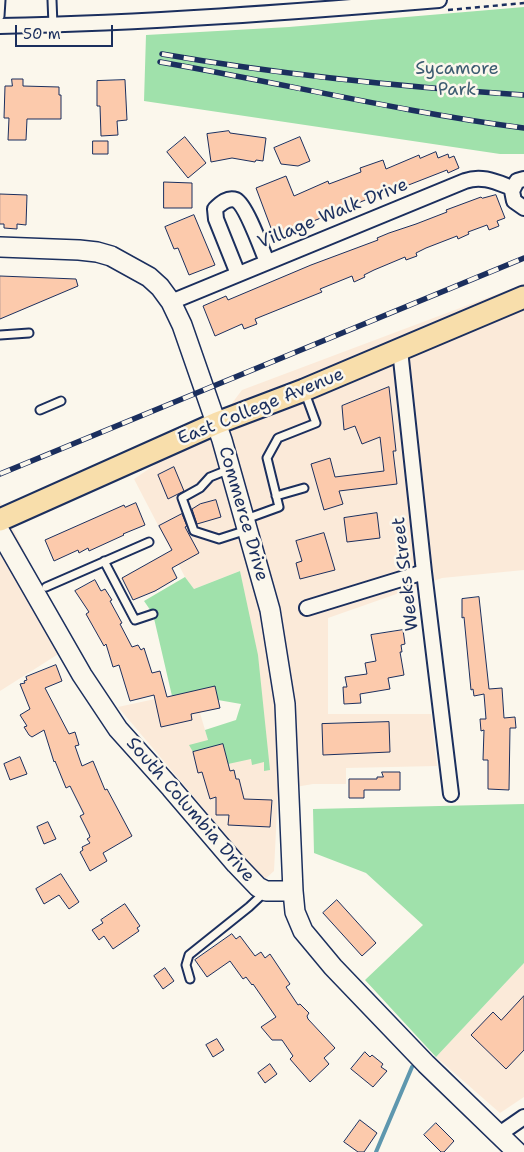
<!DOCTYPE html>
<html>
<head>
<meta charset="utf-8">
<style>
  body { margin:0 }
  #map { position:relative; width:524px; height:1152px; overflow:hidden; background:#fbf7ec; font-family:"Shantell Sans",sans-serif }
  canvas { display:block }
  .scale { position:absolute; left:15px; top:25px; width:98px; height:22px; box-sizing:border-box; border:2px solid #1b2f5e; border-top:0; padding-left:6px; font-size:15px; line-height:18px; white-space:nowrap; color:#1b2f5e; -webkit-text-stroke:4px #fbf7ec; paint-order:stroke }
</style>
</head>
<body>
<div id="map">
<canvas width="524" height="1152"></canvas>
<div class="scale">50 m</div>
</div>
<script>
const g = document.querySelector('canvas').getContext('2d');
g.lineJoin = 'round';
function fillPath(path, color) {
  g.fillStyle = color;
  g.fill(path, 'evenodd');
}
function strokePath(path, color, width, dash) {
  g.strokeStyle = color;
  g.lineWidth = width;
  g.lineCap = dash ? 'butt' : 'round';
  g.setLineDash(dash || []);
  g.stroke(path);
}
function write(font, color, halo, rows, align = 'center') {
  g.font = font + ' "Shantell Sans",sans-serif';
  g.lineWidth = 5;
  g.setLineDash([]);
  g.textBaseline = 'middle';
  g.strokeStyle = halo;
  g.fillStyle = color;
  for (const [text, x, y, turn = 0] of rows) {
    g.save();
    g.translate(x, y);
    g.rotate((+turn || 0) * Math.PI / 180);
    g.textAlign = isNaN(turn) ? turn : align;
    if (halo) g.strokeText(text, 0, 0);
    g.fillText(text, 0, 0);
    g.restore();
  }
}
const built = new Path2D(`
  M524,284V570L442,578L328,618V714H431L437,766L346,768V784H313L278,790L274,871L264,880L118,707L215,686L220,708L200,713L208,740L223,744L251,759L264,762L269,770L240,571L194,589L185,577L134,479L217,423L242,390Z
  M0,502L71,646L0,691Z
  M524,963V1097L500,1113L436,1057Z`);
const green = new Path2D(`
  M524,7V154H500L144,101L146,35L289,27Z
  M240,571L258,655L270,770L264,771V762L252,765L251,759L228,764L222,744L193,752L189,745L208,740L205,730L236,720L241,704L218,700L172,696L153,614L144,601L185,577L194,589Z
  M524,804V963L436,1057L365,980L423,925L366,873L314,853L313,809Z`);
const stream = new Path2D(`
  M376,1152L412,1067`);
const building = new Path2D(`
  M12,79H23V86L59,87V95H61V119H27L26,140H8L9,118H4L5,86H12Z
  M125,80L127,120L117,121L118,135L101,136L100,106H97V81Z
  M229,131L230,133L266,138L263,161L256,160L255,162L232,158L211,162L207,134Z
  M185,137L206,163L188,178L167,152Z
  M300,137L310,161L298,166L281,164L274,148Z
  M93,141H108V154H93Z
  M436,152L438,158L448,154L449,158L454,156L459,168L448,173L447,170L406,186L405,184L306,224V227L277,239L272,228H271L256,188L286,176L294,196L328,181L329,184L361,172L360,168L383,160L386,169L419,155L420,158Z
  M164,182L192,183V208H164Z
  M0,194L27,195L26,225L17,224V229L4,228V224H0Z
  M496,195L505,218L497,221L499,226L489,230L487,225L468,232L469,234L458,239L457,236L426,248L416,253L417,256L406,260L405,257L374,270L364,275L365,277L354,282L352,276L320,289L322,292L255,319L257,324L244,329L242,324L215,336L203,306L226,296L228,300L311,265L378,240L377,238L389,233L416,224L447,212L446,210L481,197L482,198Z
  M194,215L215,265L189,275L178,248L174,249L165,227Z
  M0,276L76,279L78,286L0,319Z
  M389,387L396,451H393L397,484L339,491L343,504L324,510L311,464L330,458L335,477L384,471L380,437L362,444L355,426L344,430L342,406Z
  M174,467L184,491L168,499L158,475Z
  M216,500L221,517L197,524L192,509L200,504Z
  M136,503L145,525L123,534L124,535L89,551L88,548L79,553L78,550L54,561L45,540L124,505L125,507Z
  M377,513L380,538L347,542L344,518Z
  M182,514L187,526L185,527L199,553L172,568L177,578L155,591L133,600L122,578L172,550L159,526Z
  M324,533L335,570L300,579L296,563L302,561L296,541Z
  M95,580L101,591L105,589L112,600L110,601L122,623L120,624L132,647L138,645L141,650L144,648L152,673L160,671L167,697L215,686L220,708L191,714L192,720L161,727L154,695L130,701L119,665L113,667L106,644L104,646L86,614L89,612L75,591Z
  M479,597L489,689L502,688L504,718L515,717L516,728H510L509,790L488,789V760H483L484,730L481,731L480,719H486L484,694L474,696L473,689L471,690L464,617L462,618V599Z
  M403,630L405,644L401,645L402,652H400L404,675L388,678L390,689L360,694L361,703L344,704L343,687H347L345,677L367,674L365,663L376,661L371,635Z
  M56,665L62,681L45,688L69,734L75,732L79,745L75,746L82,766L93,761L105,790L107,789L132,836L103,853L107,861L90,871L80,852L83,850L82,847L90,843L87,839L90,837L89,834L80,816L84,814L70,786L66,788L55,761L54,762L44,730L32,737L29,735L24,727L27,726L20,715L30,709L20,684L25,683L24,681L27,680L26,677Z
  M389,722L390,752L323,755L322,724Z
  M223,744L230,771L234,770L236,779H239L244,799L272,800L270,827L228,825L229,815H216V797L210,799L202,772L198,773L193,752Z
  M20,757L27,774L10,780L4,764Z
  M382,772H400V790H364V798H349V779H377V777H383Z
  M48,822L56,839L44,844L37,827Z
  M61,874L79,902L69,909L59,895L44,904L36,889Z
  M337,900L376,943L362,956L323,913Z
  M125,904L140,926L137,928L139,931L113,949L104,936L99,940L92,930L103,923L101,920Z
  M232,934L236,939L240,936L255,956L261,952L265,958L270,954L290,984L286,987L298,1005L300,1004L309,1013L307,1016L308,1019L335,1048L324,1058L329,1064L310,1082L290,1059L293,1056L282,1040H272L261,1027L276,1017L253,984L252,985L246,977L243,979L230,961L207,977L195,960Z
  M165,968L174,981L163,989L154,976Z
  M524,996V1050L506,1069L471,1035L493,1012L501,1020Z
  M217,1039L224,1050L213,1057L206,1045Z
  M365,1052L370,1057L372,1055L383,1064L381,1067L387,1071L373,1087L351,1069Z
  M270,1064L277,1074L265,1083L258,1073Z
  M360,1120L377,1133L364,1152H358L344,1142Z
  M436,1123L454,1141L444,1152H441L424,1135Z`);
const path = new Path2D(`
  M448,10L524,3`);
const lane = new Path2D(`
  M52,0L53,25
  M0,16L1,0
  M0,335L29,333
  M40,410L61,401
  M230,469L210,477L200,488L182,498L194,531L219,539L247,530
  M276,496L304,488
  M246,519L279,507L267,458L278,438L316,423L305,393
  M104,561L135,620L153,614
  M46,587L149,542
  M190,979L186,965L189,955L249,907L265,892`);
const street = new Path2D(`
  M0,26C147,23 293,12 439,0
  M524,179L517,181L512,191L514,201L524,208
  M238,274L216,219L215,209C221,203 228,197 236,200C246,205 262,250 267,262
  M171,302L465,181C482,175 496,182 512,188
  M400,350L424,572L451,794
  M307,608L424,572
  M498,1135L524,1117`);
const secondary = new Path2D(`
  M0,247L79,250L97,252L111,256L149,277L160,287L171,302L182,325L222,440L270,610L285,704L293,891L295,912L303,931L333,967L426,1064L517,1152
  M0,532L82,675L118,729L171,788L236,864L258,887L266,891H293`);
const primary = new Path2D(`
  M0,520L217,423L304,390L524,297`);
const rail = new Path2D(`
  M162,54C282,75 403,87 524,95
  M160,62C282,83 402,112 524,128
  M0,474L524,258`);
const parkNames = [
  ["Sycamore",457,69],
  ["Park",457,90]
];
const streetNames = [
  ["Village Walk Drive",333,214,-22],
  ["East College Avenue",261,407,-22],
  ["Commerce Drive",243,514,74],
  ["Weeks Street",406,574,-97],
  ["South Columbia Drive",190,810,49]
];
fillPath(built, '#fbead9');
fillPath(green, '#a0e1ab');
strokePath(stream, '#5e97ae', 4);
fillPath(building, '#fccaac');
strokePath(building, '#1b2f5e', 1);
strokePath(lane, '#1b2f5e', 11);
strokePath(street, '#1b2f5e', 18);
strokePath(secondary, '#1b2f5e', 22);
strokePath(primary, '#1b2f5e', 25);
strokePath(path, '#1b2f5e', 2.5, [5, 4]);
strokePath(lane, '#fbf7ec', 7);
strokePath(street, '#fbf7ec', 14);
strokePath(secondary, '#fbf7ec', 19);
strokePath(primary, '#f8deab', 21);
strokePath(rail, '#1b2f5e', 5.5);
strokePath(rail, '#fbf7ec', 4, [11]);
write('18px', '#3c5c71', '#fbf7ec', parkNames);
write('18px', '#1b2f5e', '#fbf7ec', streetNames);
</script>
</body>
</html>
